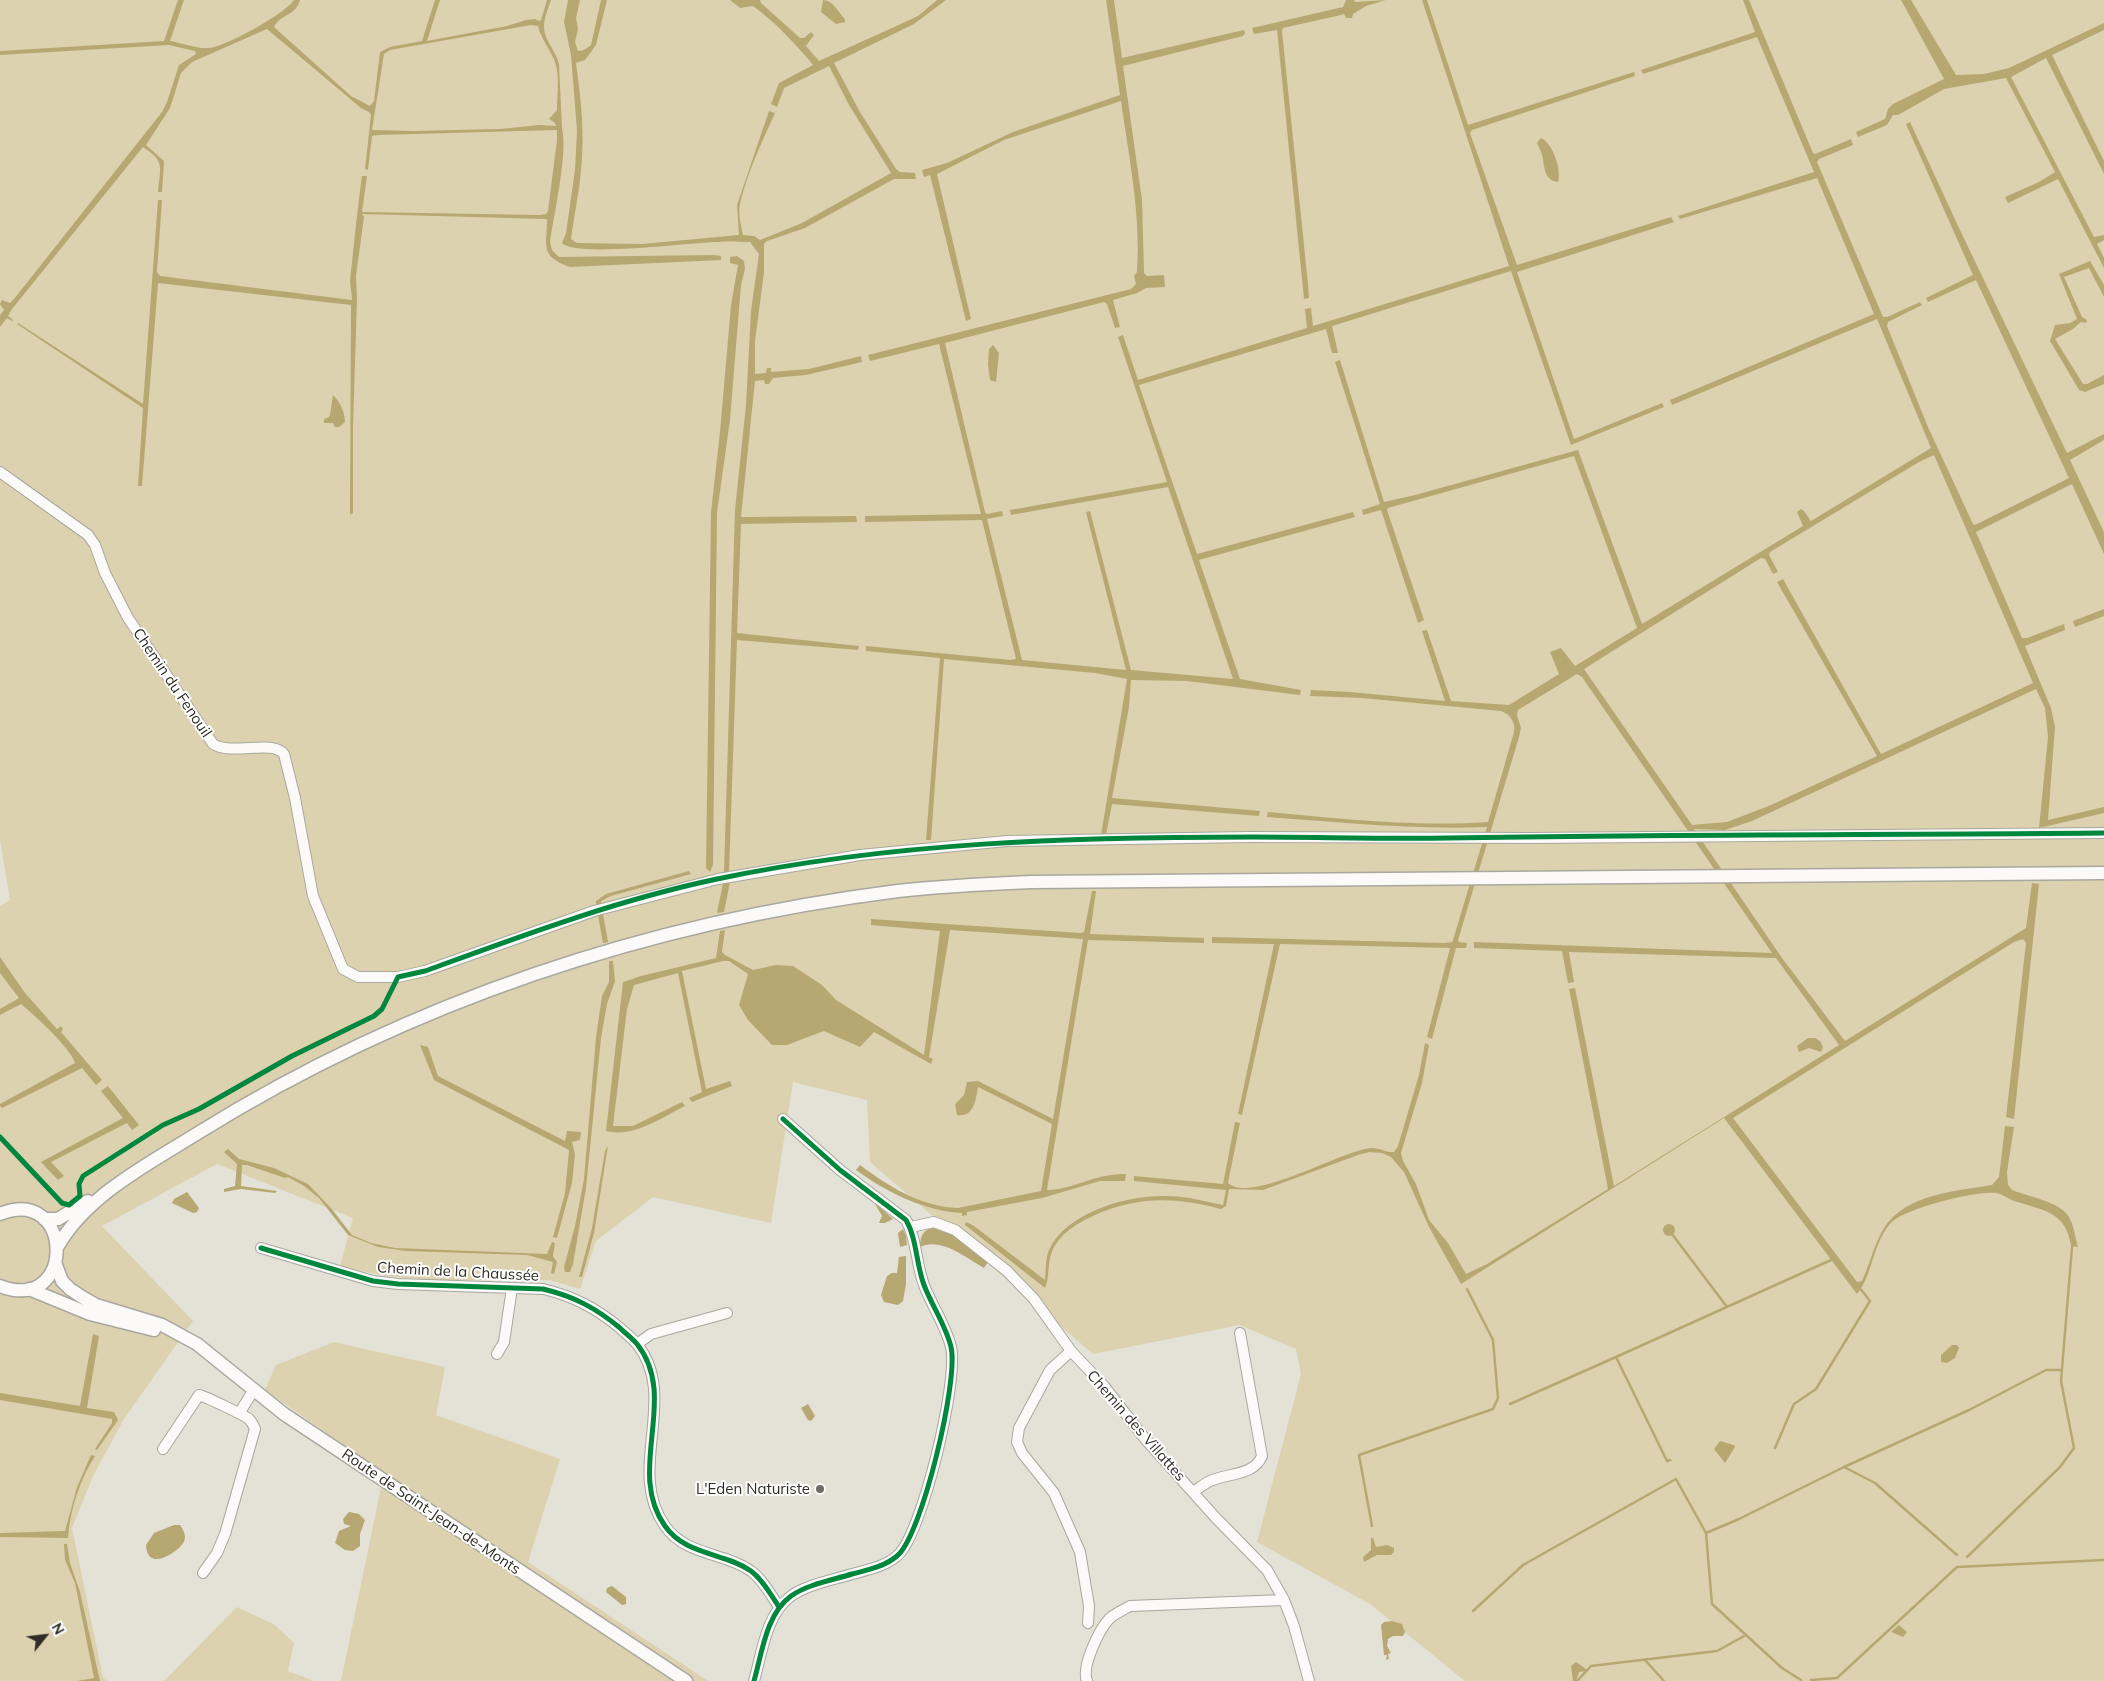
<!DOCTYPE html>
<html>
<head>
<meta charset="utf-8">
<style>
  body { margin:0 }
  #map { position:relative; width:2104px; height:1681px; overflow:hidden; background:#e4e1d7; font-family:Mulish,sans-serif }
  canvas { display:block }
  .north { position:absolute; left:20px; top:1611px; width:50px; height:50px; -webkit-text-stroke:4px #fff; paint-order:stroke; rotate:61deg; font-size:14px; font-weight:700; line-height:20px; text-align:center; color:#2f2d25 }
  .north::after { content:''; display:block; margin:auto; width:18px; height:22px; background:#2f2d25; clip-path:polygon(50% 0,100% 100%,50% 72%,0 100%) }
</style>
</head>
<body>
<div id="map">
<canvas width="2104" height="1681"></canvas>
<div class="north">N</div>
</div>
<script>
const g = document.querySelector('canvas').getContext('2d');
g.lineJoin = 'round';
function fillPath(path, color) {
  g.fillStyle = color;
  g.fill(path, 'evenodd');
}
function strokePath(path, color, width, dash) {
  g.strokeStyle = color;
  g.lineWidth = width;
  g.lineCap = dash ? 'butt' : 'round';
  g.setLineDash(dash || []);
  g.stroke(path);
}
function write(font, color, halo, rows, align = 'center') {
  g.font = font + ' Mulish,sans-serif';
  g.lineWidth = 4;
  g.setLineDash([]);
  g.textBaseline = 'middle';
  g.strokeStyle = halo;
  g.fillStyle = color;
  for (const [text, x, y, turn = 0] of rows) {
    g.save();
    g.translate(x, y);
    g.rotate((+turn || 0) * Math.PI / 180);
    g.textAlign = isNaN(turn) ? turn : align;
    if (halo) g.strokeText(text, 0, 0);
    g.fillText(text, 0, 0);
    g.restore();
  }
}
const green = new Path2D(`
  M0,0H2104V1681H1465L1370,1604L1257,1542L1301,1374L1296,1349L1240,1325L1093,1354L870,1162L867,1100L793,1082L771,1223L653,1197L596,1241L580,1289L550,1280H428L385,1276L340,1266L353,1218L217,1164L102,1226L193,1321L124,1419L93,1476L72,1528L103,1678L107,1681H0V906L10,900L0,840Z
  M334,1342L445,1367L436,1415L560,1459L528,1562L708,1681H341L384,1473L265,1390L276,1365Z
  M237,1607L275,1625L294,1643L288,1671L314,1681H164Z`);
const water = new Path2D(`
  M178,0H184L170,41C183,43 196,49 209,48C225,47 285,14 294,0H300C296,16 280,14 274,27L351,96L370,106L374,101L380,52L390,47L422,41L435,0H440L427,41L507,26L526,20L535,19L539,21L541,20L547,0H551C548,9 544,18 544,27C544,40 556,51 559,64L562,128C568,154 554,213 550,242L552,250L559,257L714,255L721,256V260L570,267C539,256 547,246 547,219L362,214L364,217L356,276L357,299L353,426V513L350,515L351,305L158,283L142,486H138L143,408L17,324L18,323L143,404L158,200H162L157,272L160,276L352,300C352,294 350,287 350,280C354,245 357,211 362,176H367L362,212L540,215L546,214L548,211L557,140V130L378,135L372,136L368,170L365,169L371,115L369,112L361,108L267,29L192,62L181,73L170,108L146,145L164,161L162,192H158C160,167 166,162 143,147L12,309L8,316L13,320L12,321L7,318L0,327V315L4,310L0,304L2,300L10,303L14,299L162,112L167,102L179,65L196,54L195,51L169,45L0,55V51L164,41ZM531,25L538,26C541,39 550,49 555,62C560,76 557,95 557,110L549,119L555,123L556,126L539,125L500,129L414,131L372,130L384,54L390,50Z
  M568,0H580L576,18L578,29L575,42L578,51L584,50L591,45L601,0H607L596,45L585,60L576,63C581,99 585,134 581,170C579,194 574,216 571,239L577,243L642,244L739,235L737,205L769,111L775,113C762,142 747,173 740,204C738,215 741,225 743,235L754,236L760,240L802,223L891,173L849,105L829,66L784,88L777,107L771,104L779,83L813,65C795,43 776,23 753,6L740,8L730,0H760L761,3L800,38H804L811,32L814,35L806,46L819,61L903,23L918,16L937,0H946L914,24L834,63L860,112L896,169L900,172L915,173L916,179H894L805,228L767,241L764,244V272L755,341V374L766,373L767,368H771V372L809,369L861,356L862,362L806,375L773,378L769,384H765L764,380L755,381L741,517L856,516L857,522L741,524L737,633L859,646L858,650L737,640L729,872L724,873L735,510L746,405L751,311L759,254L750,242C739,242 729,241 719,242C693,242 576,258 562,243L566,233L575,170L577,131L571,55L564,22Z
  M823,0C833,0 838,12 845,19V22L836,24L821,12Z
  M1106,0H1114L1122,58L1244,30L1245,33L1243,36L1123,66L1142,200L1144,273L1147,276L1164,275L1165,287L1146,288L1137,293L1113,300L1120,327L1115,328L1107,304L1104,302L945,343L985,512L987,514L1002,511L1003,516L987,519L1022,660L1126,670L1086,512L1090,511L1131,670L1233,679L1168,487L1011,515L1010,510L1167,482L1118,337L1123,335L1138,380L1307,328L1305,309L1311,308L1313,326L1509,266L1422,0H1427L1468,125L1634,72L1635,76L1472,130L1470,133L1517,265L1671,217L1674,222L1517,272L1574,439L1662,403L1664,407L1571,445L1511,271L1332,326L1338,353H1332L1326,329L1139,385L1197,554L1353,512L1355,517L1199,560L1240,679L1301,690L1300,695L1187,681L1131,680L1129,707L1112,798L1260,811L1259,816L1112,804L1106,835H1101L1127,679L1095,673L944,659L931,840H926L940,658L866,651V646L1011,660L1016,659L982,520L865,522V516L981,514L939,344L870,361L868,355L1119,292L1131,289L1136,284L1134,276L1137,272C1141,215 1129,158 1121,101L1004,140L937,174L971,319L966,321L930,175L924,177L922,170L947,163L1013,132L1120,95Z
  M1346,0H1354L1355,2L1386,0L1366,6L1353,14L1352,18H1346L1344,14L1341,15L1283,28L1282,31L1308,284L1309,298L1304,299L1277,30L1254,34L1252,28L1343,7Z
  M1743,0H1749L1813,153L1815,154L1851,139L1853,145L1819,159L1817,162L1883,317H1887L1920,302L1922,305L1888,322L1887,326L1928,427L1973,524L1975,525L2069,478L1976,280L1928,302L1926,298L1973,275L1906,124L1910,122L1959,228L2067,453L2104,434V440L2070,460L2104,532V554L2072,484L1976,532L2022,638H2027L2064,624L2065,630L2025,646L2051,708L2055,727L2048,820L2104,807V813L2039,828L2048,737L2045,708L2036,689L1752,821L1725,830L1694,829L1782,958L1845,1041L2026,928L2032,883L2039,884L2014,1119L2006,1117L2026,943L2023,939L2014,942L1733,1118L1857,1282L1862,1281C1870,1264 1874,1244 1884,1228C1905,1194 1957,1191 1992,1185L1999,1177L2005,1126L2014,1127L2007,1172L2008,1185L2012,1190C2027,1196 2061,1202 2069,1217C2074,1226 2075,1237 2078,1247L2071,1246C2066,1211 2042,1210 2014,1201C2008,1199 2003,1194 1996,1193C1977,1190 1909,1208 1894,1220C1873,1238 1873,1276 1857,1294L1724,1118L1461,1284L1429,1227L1404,1172L1391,1157L1382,1153L1369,1152L1358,1155L1263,1190L1229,1189L1226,1206L1221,1209C1175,1197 1139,1196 1095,1215C1080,1222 1065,1230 1056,1244C1046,1258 1051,1273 1045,1288L965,1225L966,1222L974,1226L1045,1280C1046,1270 1045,1260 1049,1250C1066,1212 1128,1195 1166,1196C1185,1196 1204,1201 1223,1205L1226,1190L1134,1181V1176L1223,1184L1235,1122L1240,1123L1228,1183C1252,1204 1340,1151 1371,1148C1379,1147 1386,1153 1394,1152L1398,1146L1419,1075L1425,1043L1429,1045L1422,1083L1401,1153L1403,1161L1416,1184L1429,1220L1448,1243L1466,1274L1487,1264L1608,1189L1569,989L1575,988L1614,1186L1839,1045L1776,958L1569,952L1574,982L1568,983L1562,951L1474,948V942L1772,953L1582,677L1577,674L1518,710L1517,715L1521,728L1519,737L1458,940L1459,942L1467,943L1466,948H1456L1432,1039L1427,1037L1450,948L1280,944L1242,1115L1238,1114L1274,944L1212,943V937L1444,943L1452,942L1453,940L1487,827C1413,830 1340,822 1267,817L1268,812C1341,819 1414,827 1488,822L1514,732C1516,723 1510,714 1501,711L1362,698L1310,696L1311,690L1350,692L1445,701L1422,631L1427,630L1451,701L1509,705L1559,674L1550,652L1561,648L1575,666L1637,628L1574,456L1388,508L1387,510L1424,620L1418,623L1381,510L1363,515L1362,510L1380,504L1335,362L1340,360L1384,502L1415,495L1578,450L1642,624L1803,526L1797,512L1801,509L1804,511L1811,521L1931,448L1877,319L1672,405L1670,400L1874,314L1817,178L1680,219L1678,216L1814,172L1757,37L1643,74L1641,70L1755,32ZM1934,455L2033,683L1881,754L1783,579L1777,582L1877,756L1771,805L1727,822L1692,825L1584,669L1761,558L1765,559L1773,574L1778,572L1769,555L1770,552L1919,462Z
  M1901,0H1911L1956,75L1984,74L2009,68L2104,23V30L2052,55L2104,161V174L2046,58L2011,77L2094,237L2104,235V240L2097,244L2104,258V268L2058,179L2008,203L2005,197L2039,182L2055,172L2006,78L1944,89L1898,115H1893L1887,125L1858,137L1856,132L1885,119L1888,109L1893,104L1944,79Z
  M1541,138C1553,143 1562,171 1558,182C1543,180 1545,166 1542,155C1541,151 1539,147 1537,143Z
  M737,256L744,261L745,269L741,285L730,420L717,513L713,865L710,872L706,868L711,512L720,432L731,305L738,265L730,263V257Z
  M2090,261L2104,285V297L2089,268L2064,277L2082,317L2087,320L2086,323L2081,322L2073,329L2055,339L2083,384H2087L2104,375V384L2085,392L2079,390L2075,383L2050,341L2055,325L2070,323L2077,319L2059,274Z
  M993,345L999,353L996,382L990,380L988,364L989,349Z
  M333,395C340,402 345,412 345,422L339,427H335L333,423H324V419L329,417C331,414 332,399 333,395Z
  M2104,609V616L2075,627L2073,621Z
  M689,871L691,874L611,896L601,901V906L596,907V901L606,894Z
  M730,882L724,912L717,913L723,883Z
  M1092,891H1096L1090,934L1204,938V943L1088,940L1047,1190C1073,1190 1095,1173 1126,1174L1125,1181H1100L1042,1198L967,1212V1215L962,1216V1213C924,1211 886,1192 856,1170L860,1165C888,1186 921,1207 958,1208L1041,1191L1052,1124L978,1087C976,1099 974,1118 957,1115L955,1104L964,1095L967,1082L978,1081L1053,1119L1083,939L950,930L929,1057L933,1059L931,1064L874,1032L860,1047L824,1031L787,1045H772L748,1020L739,1005L748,974L729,961H723L682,971L706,1089L730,1081L732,1086L692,1102L689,1098L702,1092L678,973L634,985L627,1009L613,1126H633L682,1102L685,1106C661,1118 633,1138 606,1131L623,982L641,976L716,958L720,931L725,930L722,952L725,955L753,970L776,965L793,966L822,985L836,1000L924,1055L940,931L871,925V919L1081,933L1084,932Z
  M603,914L608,942L603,943L598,915Z
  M0,957L25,993L57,1029L61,1026L63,1029L61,1032L102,1080L96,1085L82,1068L2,1108L0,1106V1104L75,1063C70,1047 35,1016 21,1004L0,1015V1009L19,998L0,973Z
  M609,961H613L615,981L607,1004L601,1038L586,1188L573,1264L570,1272H565L564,1267L575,1226L584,1179L596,1037L602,996L609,982Z
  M1808,1038H1815L1820,1041L1823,1047L1821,1052L1809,1048L1799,1052L1797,1046Z
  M420,1045L428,1047L438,1076L565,1141L567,1131L581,1132L580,1140L572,1142L575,1154L572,1183L557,1238L553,1237L565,1193L569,1150L434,1080Z
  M108,1086L139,1125L132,1130L127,1123L51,1162L64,1176L58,1180L41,1162L123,1118L101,1091Z
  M608,1146L594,1233L582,1277H579L592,1228L605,1151Z
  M228,1149L239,1159L274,1168L308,1184L331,1208L352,1235L371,1243L395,1248L547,1254L552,1242L555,1243L553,1256L557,1262L554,1274L551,1273L553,1262L527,1255L406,1251L378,1247L348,1235L319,1198L304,1186L288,1177L285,1178L247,1165H242L241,1186L277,1191L275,1193L241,1189L224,1192V1189L235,1186L237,1164L224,1152Z
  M187,1192L199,1208L197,1212L193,1213L172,1203L174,1199Z
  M874,1202L893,1219L885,1223H879L882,1216Z
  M1663 1230a6 6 0 1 1 12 0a6 6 0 1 1-12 0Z
  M933,1228L953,1235L988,1262L984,1268C966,1258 941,1237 920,1247C920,1237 923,1229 933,1228Z
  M903,1229L906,1236L907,1245L900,1247L898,1233Z
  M906,1256V1284L903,1301L898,1305L884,1302L881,1295L887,1276L892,1273H897L899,1257Z
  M93,1334L99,1336L87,1408L114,1412L118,1420L97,1450L95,1449L112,1423V1419L0,1400V1393L80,1406Z
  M1952,1345H1957L1959,1348L1955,1358L1947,1363L1941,1362V1355Z
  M808,1404L815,1416L811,1421L808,1420L801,1408Z
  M1720,1441L1734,1445L1735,1447L1725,1463L1714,1449Z
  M91,1455L95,1456C80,1479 70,1510 68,1538L0,1537V1533L65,1531L77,1487Z
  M349,1512L359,1514L365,1520L360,1534V1546L353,1551L345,1550L335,1543L339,1531L351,1526L344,1524L343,1519Z
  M174,1525H180C190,1539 184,1545 171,1554C159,1561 147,1563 146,1545L154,1533Z
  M1371,1538H1373L1376,1547L1387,1545L1394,1548V1552L1391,1555H1377L1364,1562L1363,1557L1371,1550Z
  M64,1544H67L70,1563L80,1592L100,1681H77L94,1678L75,1583L65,1560Z
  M612,1586L626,1597V1604L622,1605L606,1592L607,1588Z
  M1392,1621L1402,1624L1405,1632L1403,1636H1393L1388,1639L1387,1646L1391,1653L1388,1654L1389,1659L1386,1660L1387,1655H1384L1381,1625L1384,1622Z
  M1899,1625L1907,1632L1903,1637L1891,1632Z
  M1576,1662L1589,1671L1579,1672L1576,1681H1573L1571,1666Z`);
const stream = new Path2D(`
  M1672,1234L1727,1307
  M1510,1404L1616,1357
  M1775,1448L1794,1404L1816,1389L1870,1301L1859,1287
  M1670,1460L1667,1461L1616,1357L1831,1260
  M1844,1467L1969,1410L2046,1370H2062
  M1372,1526L1359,1455L1493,1409L1498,1398L1493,1340L1467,1289
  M1967,1557L2060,1467L2074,1448L2061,1381L2072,1247
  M1473,1611L1523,1565L1676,1479L1706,1533
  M1746,1635L1712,1604L1706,1533L1739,1519L1844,1467L1875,1483L1957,1555
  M1645,1660L1664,1681
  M1811,1680L1837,1678L1957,1567L2104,1560
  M1577,1681L1591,1666L1717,1651L1746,1635L1782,1668L1801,1680`);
const minor = new Path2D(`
  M0,472L88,535L95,545L105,573L128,618L213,744C232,756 272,739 284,754L295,798L313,896L343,969L358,977H398L425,971L594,911L718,879L860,855L1007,841L1248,837L1532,838L2104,833
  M911,1227L934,1222L955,1230L1007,1271L1034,1299L1071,1351L1104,1386L1146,1440L1215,1517L1267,1570L1284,1600L1294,1626L1309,1681
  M261,1248L373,1281L398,1284L543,1289C573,1296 596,1308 620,1328C625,1333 632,1338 637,1344C680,1398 625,1470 665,1526C686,1556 724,1552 751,1571C763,1580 771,1595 779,1607
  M637,1344L651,1334L727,1313
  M1071,1351L1050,1370L1019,1428L1017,1442L1022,1453L1054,1493L1080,1552L1089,1606L1088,1623
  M497,1354L504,1342L512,1288
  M240,1412L253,1391
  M163,1449L199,1395C204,1396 244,1415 249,1419C252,1422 253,1424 255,1429L225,1534L217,1553L203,1573
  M1193,1492C1199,1488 1204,1484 1210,1481C1227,1473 1254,1476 1262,1456L1240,1333
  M754,1681C762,1653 766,1614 791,1596C808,1584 833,1580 852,1574C867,1570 884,1567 897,1556C922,1536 959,1379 951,1347C946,1326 932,1306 924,1285C916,1264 917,1239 906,1220L840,1170L783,1119
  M1087,1681C1081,1667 1099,1630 1109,1619C1114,1614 1123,1610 1130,1606L1284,1600`);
const major = new Path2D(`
  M0,1214C74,1184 77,1315 0,1286
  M44,1219H58L88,1201
  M58,1246C87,1195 150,1163 198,1133C410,1001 650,922 898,891C942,886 986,884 1031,882L2104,873
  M56,1265L62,1281L70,1289L82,1297L96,1305L162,1325L197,1344L284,1414L686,1681
  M29,1289L90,1314L154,1330`);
const cycleway = new Path2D(`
  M0,1137L62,1203L69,1205L80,1196L79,1184L83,1176L163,1125L199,1109L292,1056L374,1016L382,1009L398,977L425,971C521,936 617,900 717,879C893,842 1073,837 1252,837C1317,837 1382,839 1448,838C1666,834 1885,835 2104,833
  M261,1248L373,1281L398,1284L543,1289C573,1296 596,1308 620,1328C625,1333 632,1338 637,1344C680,1398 625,1470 665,1526C686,1556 724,1552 751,1571C763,1580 771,1595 779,1607
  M754,1681C762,1653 766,1614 791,1596C808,1584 833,1580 852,1574C867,1570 884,1567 897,1556C922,1536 959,1379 951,1347C946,1326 932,1306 924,1285C916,1264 917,1239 906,1220L840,1170L783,1119`);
const markers = [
  [820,1489,5,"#6e6c63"]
];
const streetNames = [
  ["Chemin du Fenouil",172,683,56],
  ["Chemin de la Chaussée",458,1272,3],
  ["Chemin des Villattes",1136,1426,49],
  ["Route de Saint-Jean-de-Monts",431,1512,34]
];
const poiNames = [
  ["L'Eden Naturiste",810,1489]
];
fillPath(green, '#dcd2af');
fillPath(water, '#b7a872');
strokePath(stream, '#b7a872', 2.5);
strokePath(minor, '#a9a79e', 12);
strokePath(major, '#a9a79e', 15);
strokePath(minor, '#fbfaf9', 10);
strokePath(major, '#fbfaf9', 12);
strokePath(cycleway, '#00873e', 5);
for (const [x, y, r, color] of markers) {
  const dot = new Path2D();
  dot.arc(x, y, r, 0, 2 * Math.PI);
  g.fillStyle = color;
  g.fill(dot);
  strokePath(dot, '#fff', 2);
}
write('15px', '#2f2d25', '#fff', streetNames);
write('15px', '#2f2d25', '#fff', poiNames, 'right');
</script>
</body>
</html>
